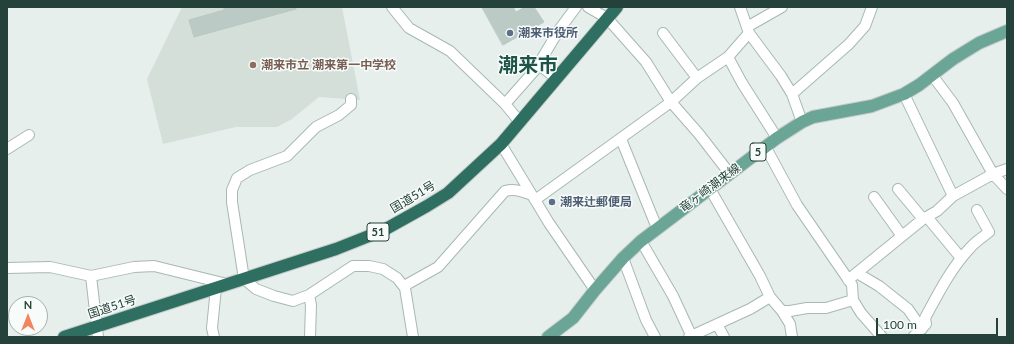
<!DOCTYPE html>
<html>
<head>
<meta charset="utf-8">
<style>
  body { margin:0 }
  #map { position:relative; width:1014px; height:344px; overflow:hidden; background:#e6efeb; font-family:Lato,sans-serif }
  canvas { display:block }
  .frame { position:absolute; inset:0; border:8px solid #24423a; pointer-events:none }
  .north { position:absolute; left:8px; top:296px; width:40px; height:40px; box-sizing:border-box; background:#f7fbf9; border:1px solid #a3b1ad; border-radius:50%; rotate:0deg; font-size:11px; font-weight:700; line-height:16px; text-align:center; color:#24423a }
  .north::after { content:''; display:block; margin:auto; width:14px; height:18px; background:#f4845f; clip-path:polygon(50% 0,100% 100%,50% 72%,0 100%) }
  .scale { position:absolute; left:876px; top:318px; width:122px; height:18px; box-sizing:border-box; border:2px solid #24423a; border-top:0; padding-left:5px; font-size:12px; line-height:14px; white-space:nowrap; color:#24423a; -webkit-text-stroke:3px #f7fbf9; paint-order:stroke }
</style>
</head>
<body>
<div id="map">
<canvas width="1014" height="344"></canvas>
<div class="frame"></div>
<div class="north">N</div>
<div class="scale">100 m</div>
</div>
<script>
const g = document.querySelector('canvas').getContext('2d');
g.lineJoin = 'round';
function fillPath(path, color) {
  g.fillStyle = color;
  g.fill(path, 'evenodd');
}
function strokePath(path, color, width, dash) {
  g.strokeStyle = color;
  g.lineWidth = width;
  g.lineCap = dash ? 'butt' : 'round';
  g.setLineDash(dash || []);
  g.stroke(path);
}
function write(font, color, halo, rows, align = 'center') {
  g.font = font + ' Lato,"Noto Sans JP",sans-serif';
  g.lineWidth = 3;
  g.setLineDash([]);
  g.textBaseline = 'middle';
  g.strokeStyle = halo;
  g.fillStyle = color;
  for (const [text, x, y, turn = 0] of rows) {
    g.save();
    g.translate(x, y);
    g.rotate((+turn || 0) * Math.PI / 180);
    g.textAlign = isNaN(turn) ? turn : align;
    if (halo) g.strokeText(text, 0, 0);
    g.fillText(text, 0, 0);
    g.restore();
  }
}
const built = new Path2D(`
  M182,7H342L360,100L319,97L292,119L277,127H236L163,144L147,79Z`);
const building = new Path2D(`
  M224,7H296V9L194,37L189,20L224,10Z
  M482,7H513L516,12L525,7H534L544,22L503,45Z`);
const minor = new Path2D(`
  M392,7L409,28L450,51L505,104L519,121
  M588,7L607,18L646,62L671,102L699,134L730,174
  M740,7L749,33L781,76L792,94L802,122
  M747,27L782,7
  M663,33L697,78
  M728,57L742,83L777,138
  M538,64L556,78
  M792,94L849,44L865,26L872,7
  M904,94L953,196
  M351,99V105L339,115L316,127L287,156L250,170L237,178L232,190V202L244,279L256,289L274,296L293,301L309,295L353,266H369L383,269L397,278L405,288L413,337
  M505,104L535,70L559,30L576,7
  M621,139L657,228
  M501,144L549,223L595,290
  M765,146L797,205L852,285L853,300L826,308H807L790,311H782
  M7,149L29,135
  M1007,169L993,174L1007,189
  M710,189L760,276L770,297L782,311L790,324L792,337
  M898,189L923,219
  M874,197L902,236
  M535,200L671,102L697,78L728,57L749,33
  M927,217L961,258
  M641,241L673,296L692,337
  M623,258L646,320L655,337
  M7,268L50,267L91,276L98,337
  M857,273L879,286L908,309L922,329
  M91,276L134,267L154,266L227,284
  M848,280L923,219L937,211L953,196L993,174L953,103L932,75
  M404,286L438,267L505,191C515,188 523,192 532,195
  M309,295L311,305L310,337
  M853,300L861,313L882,337
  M717,324L724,337
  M214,337L212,328L216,288
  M689,337L750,309L770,297
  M913,337L926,324L925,318C938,294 951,268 970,248C975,242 983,237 989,232L977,210`);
const major = new Path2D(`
  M548,337L573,318L595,290L623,258L641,241L777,138L802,122L813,117L872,106L904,94L919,85L953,59L979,43L1007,31`);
const highway = new Path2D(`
  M64,337L336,249L384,230L427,206L448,193L501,144L617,7`);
const markers = [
  [510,33,4,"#5c6f8a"],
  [253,65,4,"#8d6e63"],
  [552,202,4,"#5c6f8a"]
];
const shields = [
  [758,152,16],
  [378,232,22]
];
const shieldNames = [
  ["5",758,152],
  ["51",378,232]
];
const serviceNames = [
  ["潮来市役所",518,33],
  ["潮来辻郵便局",560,202]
];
const educationNames = [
  ["潮来市立 潮来第一中学校",261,65]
];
const streetNames = [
  ["竜ヶ崎潮来線",710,188,-37],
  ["国道51号",413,197,-31],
  ["国道51号",112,307,-18]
];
const townNames = [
  ["潮来市",528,66]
];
fillPath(built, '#d4dfda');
fillPath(building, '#bbcac4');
strokePath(building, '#b8c9c2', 1);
strokePath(minor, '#a8b8b2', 12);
strokePath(major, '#c2cac8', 14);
strokePath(highway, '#c2cac8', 14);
strokePath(minor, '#fff', 10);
strokePath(major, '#6aa596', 12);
strokePath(highway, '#2f6f62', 12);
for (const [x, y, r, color] of markers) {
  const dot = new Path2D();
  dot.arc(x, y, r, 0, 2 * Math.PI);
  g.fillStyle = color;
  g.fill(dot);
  strokePath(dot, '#f7fbf9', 1.5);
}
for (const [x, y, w] of shields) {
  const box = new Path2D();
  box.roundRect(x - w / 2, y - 9, w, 18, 3);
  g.fillStyle = '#f7fbf9';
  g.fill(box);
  strokePath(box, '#24423a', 1);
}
write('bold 11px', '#24423a', null, shieldNames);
write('bold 12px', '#4e5e75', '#f7fbf9', serviceNames, 'left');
write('bold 12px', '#785e54', '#f7fbf9', educationNames, 'left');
write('12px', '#24423a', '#f7fbf9', streetNames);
write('bold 20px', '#1f5548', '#f7fbf9', townNames);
</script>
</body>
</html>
